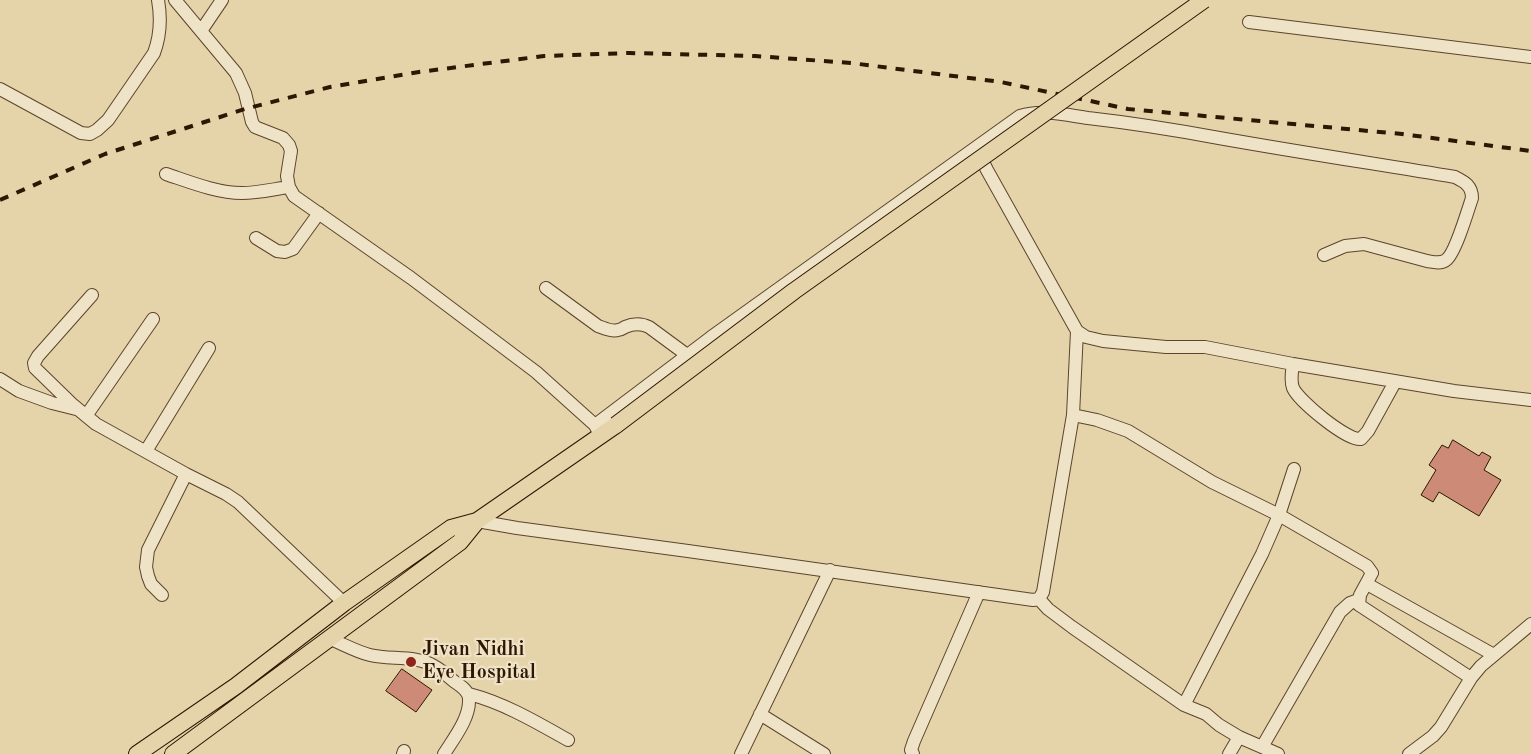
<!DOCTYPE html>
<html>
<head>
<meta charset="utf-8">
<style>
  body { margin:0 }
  canvas { display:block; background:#e5d3a9 }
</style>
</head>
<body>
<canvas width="1531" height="754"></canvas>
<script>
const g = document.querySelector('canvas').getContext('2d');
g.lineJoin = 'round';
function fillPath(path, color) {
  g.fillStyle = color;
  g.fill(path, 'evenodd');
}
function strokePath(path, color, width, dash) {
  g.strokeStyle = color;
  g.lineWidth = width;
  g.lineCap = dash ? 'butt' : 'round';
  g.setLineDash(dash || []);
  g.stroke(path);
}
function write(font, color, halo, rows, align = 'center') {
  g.font = font + ' "Old Standard TT",serif';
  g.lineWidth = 4.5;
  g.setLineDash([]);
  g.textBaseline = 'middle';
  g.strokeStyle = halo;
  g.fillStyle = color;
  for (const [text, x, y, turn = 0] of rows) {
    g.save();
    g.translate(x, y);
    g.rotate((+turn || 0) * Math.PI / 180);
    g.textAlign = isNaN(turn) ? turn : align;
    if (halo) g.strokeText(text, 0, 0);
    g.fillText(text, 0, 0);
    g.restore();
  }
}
const building = new Path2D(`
  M1453,440L1479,456L1482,452L1491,457L1484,470L1501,480L1479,516L1439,492L1433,502L1421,495L1436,470L1429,465L1442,445L1448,448Z
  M402,669L432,690L416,712L386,691Z`);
const minor = new Path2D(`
  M175,0L236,73L245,93L252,122L255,127L283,138L289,145L291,151L287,176L289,187L294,196L411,278L536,372L595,425L598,431
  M1249,22L1531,57
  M201,31L222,0
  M0,89L81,133L90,134L97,130L108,120L154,53C160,37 161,17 158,0
  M977,150L987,170L1077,331L1086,337L1103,341L1166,347H1205L1293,364L1454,391L1531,400
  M166,174C190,182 217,193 242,193C258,193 274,189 289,187
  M256,238L277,251L285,252L293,249L319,213
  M546,288L598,326C604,328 611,332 618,330C621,330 623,328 625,327C634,323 641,323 649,327L687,355
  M92,295L38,356L34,363L35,368L73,405L96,424L186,474L226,494L238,502L344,603
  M1293,364C1292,372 1290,380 1293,388C1299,401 1347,441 1361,439L1368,431L1395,382
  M0,379L19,391L52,403L76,409
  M1073,415L1097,420L1128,431L1212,482L1279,515L1367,566L1372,573L1360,595L1359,605L1471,678
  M86,416L153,319
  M595,425L710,338L1020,116C1042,109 1066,115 1088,118C1132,123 1176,130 1219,138C1298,152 1377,164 1455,177C1465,182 1472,186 1472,198C1468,210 1455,254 1446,260C1441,264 1433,262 1427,261L1364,244L1345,246L1324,255
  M146,451L209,348
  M477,521L517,528L688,551L1033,600L1039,599L1043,592L1073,415L1077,331
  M1367,584L1494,655
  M162,595L151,584L148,576L146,567L148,550L186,474
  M1039,599L1048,609L1072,627L1184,705L1206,714L1219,725L1239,737L1278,754
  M328,638C341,643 357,652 370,655C390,660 416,655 434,666C442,670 448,677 455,682C461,686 469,691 469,699C470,718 454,738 444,754
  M469,694C504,703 536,722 568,740
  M1184,705L1262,554L1279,515L1294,469
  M760,714L824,754
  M1262,747L1340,612L1350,603L1358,600
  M403,754L404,751
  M741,754L830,570
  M913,754L911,750L914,741L979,592
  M1229,754L1239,737
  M1409,754L1433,736L1441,727L1471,678L1481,666L1531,624`);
const major = new Path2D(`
  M137,754L236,686L344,603L451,528L477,521
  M173,754L460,542L477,521L616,425`);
const rail = new Path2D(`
  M0,200L105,154L245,109L330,87L419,72L544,56L629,53L755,56L851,63L1001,82L1128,109L1402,134L1531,151`);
const majorBridge = new Path2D(`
  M616,425L794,291L1204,0`);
const markers = [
  [411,662,6,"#8f2418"]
];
const poiNames = [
  ["Jivan Nidhi",422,650],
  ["Eye Hospital",422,673]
];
fillPath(building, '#cc8a77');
strokePath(building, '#2f1601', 1);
strokePath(minor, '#5c452b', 14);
strokePath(major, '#2f1601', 18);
strokePath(minor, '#eee2c7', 12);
strokePath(major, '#e5d3a9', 16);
strokePath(rail, '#2f1601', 4, [9, 9]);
strokePath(majorBridge, '#2f1601', 18, []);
strokePath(majorBridge, '#e5d3a9', 16);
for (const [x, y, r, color] of markers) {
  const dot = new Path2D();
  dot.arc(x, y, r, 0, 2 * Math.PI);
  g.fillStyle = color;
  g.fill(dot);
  strokePath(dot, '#eee2c7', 2);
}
write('bold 20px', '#2f1601', '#eee2c7', poiNames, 'left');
</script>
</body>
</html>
